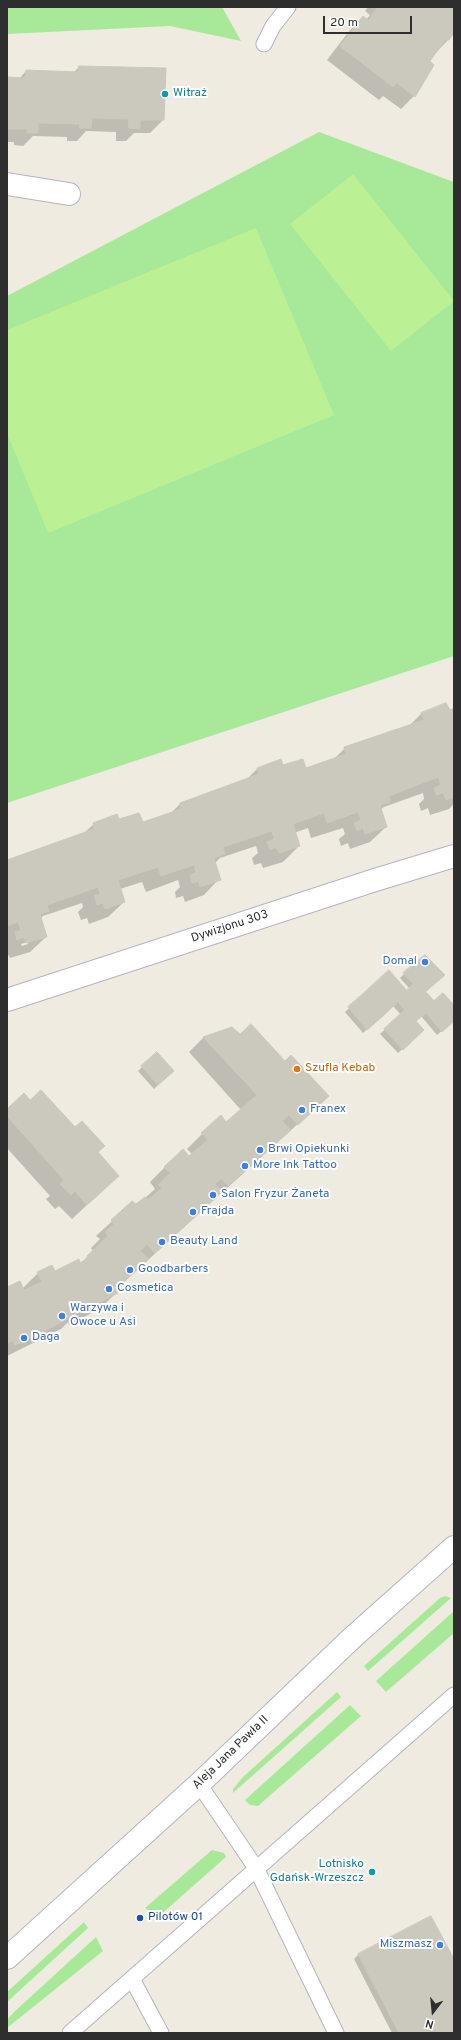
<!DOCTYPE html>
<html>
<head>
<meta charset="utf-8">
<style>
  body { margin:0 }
  #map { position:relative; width:461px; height:2040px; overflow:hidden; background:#efebe0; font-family:Overpass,sans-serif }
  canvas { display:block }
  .frame { position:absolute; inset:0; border:8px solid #2e2e2e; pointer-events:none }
  .north { position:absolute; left:413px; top:1992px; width:40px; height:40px; -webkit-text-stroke:3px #fff; paint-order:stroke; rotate:196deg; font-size:11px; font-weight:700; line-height:16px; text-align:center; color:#2e2e2e }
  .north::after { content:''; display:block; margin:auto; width:14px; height:18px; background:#2e2e2e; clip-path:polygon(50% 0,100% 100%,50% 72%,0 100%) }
  .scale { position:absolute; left:323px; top:16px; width:89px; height:18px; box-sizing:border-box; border:2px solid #2e2e2e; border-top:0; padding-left:5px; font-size:12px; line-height:14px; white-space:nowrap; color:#2e2e2e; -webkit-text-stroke:3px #fff; paint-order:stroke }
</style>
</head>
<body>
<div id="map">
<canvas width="461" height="2040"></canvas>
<div class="frame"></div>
<div class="north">N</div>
<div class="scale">20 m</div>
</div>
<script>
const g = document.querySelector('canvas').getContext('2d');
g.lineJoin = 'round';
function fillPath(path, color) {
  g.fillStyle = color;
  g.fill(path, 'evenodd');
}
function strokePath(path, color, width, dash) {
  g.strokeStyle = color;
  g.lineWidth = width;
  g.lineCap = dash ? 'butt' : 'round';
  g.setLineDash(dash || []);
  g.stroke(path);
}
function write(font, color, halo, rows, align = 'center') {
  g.font = font + ' Overpass,sans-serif';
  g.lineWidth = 4;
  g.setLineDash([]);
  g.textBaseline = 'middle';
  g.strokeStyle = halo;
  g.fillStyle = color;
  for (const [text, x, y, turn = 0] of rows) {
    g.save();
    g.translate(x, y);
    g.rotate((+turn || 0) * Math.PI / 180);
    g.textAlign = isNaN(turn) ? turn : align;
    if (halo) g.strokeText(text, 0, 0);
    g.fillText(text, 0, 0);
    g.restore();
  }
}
const green = new Path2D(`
  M7,7H222L241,41L170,26L7,34Z
  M319,132L454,182V656L7,803V296Z
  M445,1596L451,1598L368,1671L364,1666L440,1598Z
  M454,1611V1633L386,1692L376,1681Z
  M337,1692L341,1697L233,1793V1789L243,1777Z
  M350,1705L361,1716L258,1806L250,1805L245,1800Z
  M212,1850L224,1853L226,1857L158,1917L145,1908Z
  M84,1922L88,1928L7,2002V1992Z
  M96,1937L103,1951L7,2028V2020L14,2012Z`);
const pitch = new Path2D(`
  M353,174L454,301L391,351L290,224Z
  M256,228L334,415L48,533L7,433V330Z`);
const shadow = new Path2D(`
  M368,7H454V31L448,40L428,61L414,96L401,109L383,96L379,100L327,60L350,30L363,17L366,20L370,15L365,11Z
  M79,67L163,120L150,133H134L126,141H116V132L86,131L77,141H67V137L33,136L23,146L14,145V142H7V78L19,79L26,71L73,73Z
  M454,709V804L449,809L430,815L428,808L421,811L419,804L424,799L423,793L384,807L380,810L386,827L370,842L350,849L348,843L341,846L339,839L345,834L343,828L311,838L308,828L294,833L299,846L283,862L263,868L261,863L254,865L252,858L258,853L256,846L220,858L214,864L219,879L204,895L185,902L183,896L176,898L175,892L180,887L178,880L146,892L142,882L120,889L124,902L108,917L89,924L87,918L81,920L78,912L83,907L82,903L43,916L40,919L46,937L30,952L10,958L7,953V861L84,833L94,824L119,821L142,824L170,814L180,804L247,779L258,768L283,766L306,769L334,759L345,748L409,726L422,713ZM28,942V944L22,946L21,944Z
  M389,972L407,992L410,989L400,978L404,974L433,1002L454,1007V1020L437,1035L421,1016L415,1021L423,1030L398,1053L380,1034L401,1015L393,1006L363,1033L345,1012Z
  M204,1037L312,1111L115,1290L116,1293L101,1308L69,1325L68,1322L61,1329L7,1356V1289H22L38,1273L54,1272L81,1263L93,1251L91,1248L100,1239L96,1236L132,1203L136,1206L155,1189L150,1182L165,1167L189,1158L193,1155L187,1149L202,1134L226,1123L241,1110L189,1052Z
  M142,1067L168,1075L154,1089L138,1071Z
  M30,1101L97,1153L118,1176L72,1219L59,1206L55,1209L46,1199L50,1196L7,1148V1110Z
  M358,1955L454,1962V2033H392L354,1959Z`);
const building = new Path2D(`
  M378,7H454V33L449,40L446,39L430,61L434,65L415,97L397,83L393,87L340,46L363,16L368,20Z
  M79,66L166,68L164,120H140V129L129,128L128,119L92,118L91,128H79L80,124L38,123V133H27V129H7V77L25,78L26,70L78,72Z
  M446,703L450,710L454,708V797L446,800L443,793L436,795L434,788L441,785L438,777L389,796L390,802L380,805L387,827L365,834L363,828L357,831L354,823L361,820L358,812L327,823L324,813L293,824L300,846L279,853L276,847L270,850L267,842L274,839L272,831L223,847L225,854L214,858L221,880L200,887L198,881L192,883L190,875L196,873L194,865L161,876L158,867L118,880L125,902L105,909L103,903L97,905L94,895L100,894L98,887L47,905L49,911L40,914L47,937L26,943L24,937L17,940L15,932L21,930L18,922L7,926V860L94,829L93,823L117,814L119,819L139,813L143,822L181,809L180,803L259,774L257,768L281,759L283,765L303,759L306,768L346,754L344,747L424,720L421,713Z
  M425,955L445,975L423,994L403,973Z
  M389,970L408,992L383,1016L363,994Z
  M414,984L423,994L415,1001L407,990Z
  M408,992L415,1001L405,1010L398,1002Z
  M426,992L434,1001L424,1010L415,1001Z
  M443,993L454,1005V1021L442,1032L424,1010Z
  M363,994L383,1016L367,1030L348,1007Z
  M415,1001L426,1013L416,1021L424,1030L403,1050L384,1029Z
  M251,1024L285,1061L291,1055L329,1096L298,1125L289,1115L282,1121L291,1130L228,1186L221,1179L218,1181L215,1184L222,1192L155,1253L147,1244L140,1251L149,1259L116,1289L118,1293L84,1310L82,1306L74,1310L77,1314L23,1342L15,1345L13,1340L7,1344V1287L20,1281L24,1290L42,1282L37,1272L52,1265L55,1271L79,1259L80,1263L88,1258L87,1256L108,1236L105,1232L114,1224L111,1220L132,1201L136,1204L145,1197L148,1200L162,1188L158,1185L170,1173L164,1167L183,1149L189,1156L208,1140L201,1133L221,1115L226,1122L257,1095L203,1037L232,1027L240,1034Z
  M157,1052L174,1071L158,1085L141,1066Z
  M41,1090L75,1127L82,1121L105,1146L98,1152L119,1176L87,1205L75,1191L71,1195L60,1184L64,1180L7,1116V1109L24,1093L30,1100Z
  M431,1916L454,1959V2033H399L358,1954Z`);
const lane = new Path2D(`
  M264,44L273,26L288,7
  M199,1784L256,1868L336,2033
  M132,1979L161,2033
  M70,2033L454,1695`);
const street = new Path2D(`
  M7,184L69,194
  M7,1000L375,880L454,856`);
const secondary = new Path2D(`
  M7,1958L199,1784L352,1638L454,1547`);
const markers = [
  [165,94,4,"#0f9aa8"],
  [425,962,4,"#3f7fe0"],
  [297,1069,4,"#e8710a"],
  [302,1110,4,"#3f7fe0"],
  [260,1150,4,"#3f7fe0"],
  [245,1166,4,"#3f7fe0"],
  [213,1195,4,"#3f7fe0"],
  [193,1212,4,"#3f7fe0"],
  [162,1242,4,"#3f7fe0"],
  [130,1270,4,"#3f7fe0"],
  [109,1289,4,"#3f7fe0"],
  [62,1316,4,"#3f7fe0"],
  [24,1338,4,"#3f7fe0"],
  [372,1872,4,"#0f9aa8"],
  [140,1918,4,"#1a4fb4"],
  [440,1945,4,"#3f7fe0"]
];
const cultureNames = [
  ["Witraż",173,94],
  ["Lotnisko",364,1865,"right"],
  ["Gdańsk-Wrzeszcz",364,1879,"right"]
];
const streetNames = [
  ["Dywizjonu 303",230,927,-18],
  ["Aleja Jana Pawła II",231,1753,-44]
];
const shopNames = [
  ["Domal",417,962,"right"],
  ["Franex",310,1110],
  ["Brwi Opiekunki",268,1150],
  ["More Ink Tattoo",253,1166],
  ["Salon Fryzur Żaneta",221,1195],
  ["Frajda",201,1212],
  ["Beauty Land",170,1242],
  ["Goodbarbers",138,1270],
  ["Cosmetica",117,1289],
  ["Warzywa i",70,1309],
  ["Owoce u Asi",70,1323],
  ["Daga",32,1338],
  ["Miszmasz",432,1945,"right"]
];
const foodNames = [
  ["Szufla Kebab",305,1069]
];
const transitNames = [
  ["Pilotów 01",148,1918]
];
fillPath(green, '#a8e999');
fillPath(pitch, '#bbf095');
fillPath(shadow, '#0003');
fillPath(building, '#cbc9be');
strokePath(building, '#ccc8b9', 1);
strokePath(lane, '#b4b4c2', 17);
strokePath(street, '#b4b4c2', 24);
strokePath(secondary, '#b4b4c2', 24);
strokePath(lane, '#fff', 15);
strokePath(street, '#fff', 22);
strokePath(secondary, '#fff', 22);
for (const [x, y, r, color] of markers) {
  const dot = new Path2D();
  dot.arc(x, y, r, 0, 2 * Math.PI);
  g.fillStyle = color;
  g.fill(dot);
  strokePath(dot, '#fff', 1.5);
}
write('12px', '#0d838f', '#fff', cultureNames, 'left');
write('12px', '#2e2e2e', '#fff', streetNames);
write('12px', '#366cbe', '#fff', shopNames, 'left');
write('12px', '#c56008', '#fff', foodNames, 'left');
write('12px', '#164399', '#fff', transitNames, 'left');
</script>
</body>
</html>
